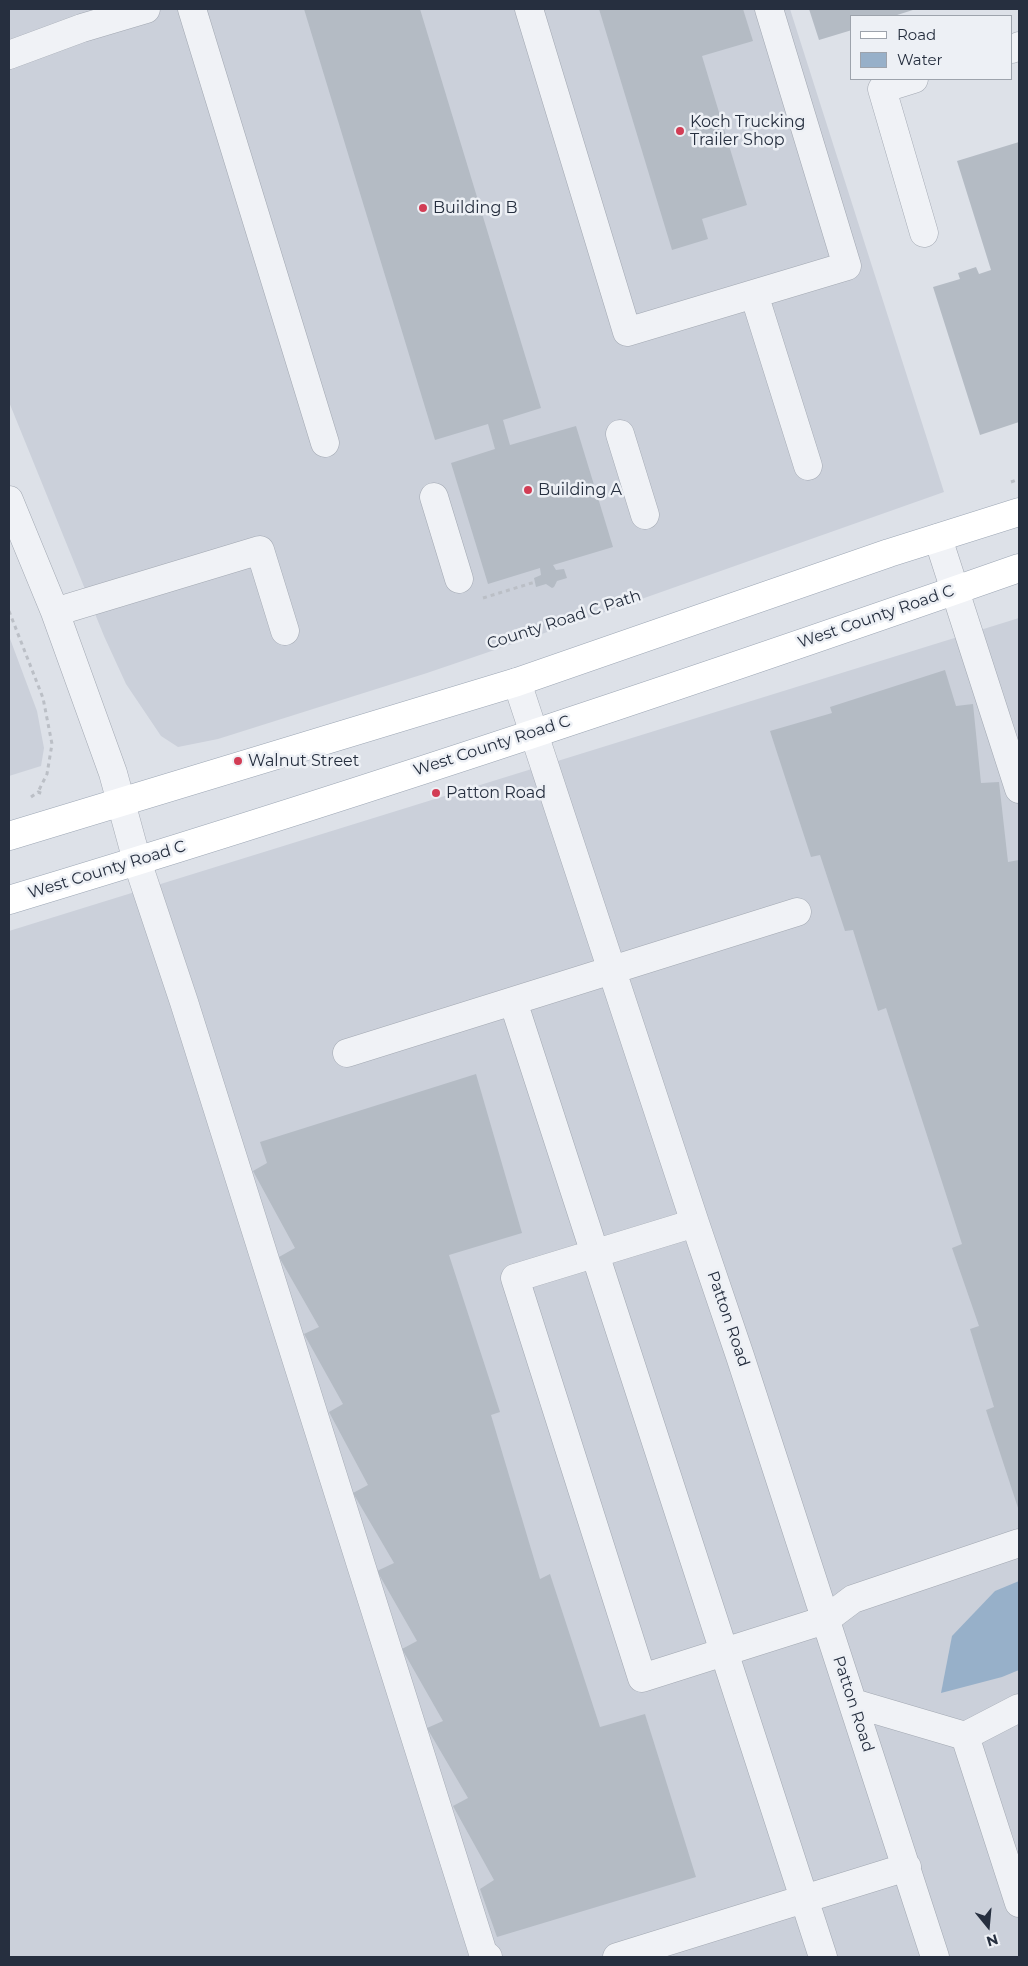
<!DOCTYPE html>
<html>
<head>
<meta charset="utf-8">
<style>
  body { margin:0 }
  #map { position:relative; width:1028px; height:1966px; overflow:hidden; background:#dde1e8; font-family:Montserrat,sans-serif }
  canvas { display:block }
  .frame { position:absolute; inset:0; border:10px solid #262f3f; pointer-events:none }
  .legend { position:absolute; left:850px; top:15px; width:162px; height:65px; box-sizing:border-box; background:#edf0f5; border:1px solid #9da3ac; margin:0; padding:6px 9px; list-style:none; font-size:15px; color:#262f3f }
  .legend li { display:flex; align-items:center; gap:10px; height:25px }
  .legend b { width:25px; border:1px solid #9da3ac }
  .north { position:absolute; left:963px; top:1901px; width:50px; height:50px; -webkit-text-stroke:4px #edf0f5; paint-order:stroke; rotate:163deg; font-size:14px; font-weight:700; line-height:20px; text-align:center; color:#262f3f }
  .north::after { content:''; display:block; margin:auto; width:18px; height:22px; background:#262f3f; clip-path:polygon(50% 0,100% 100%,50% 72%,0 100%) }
</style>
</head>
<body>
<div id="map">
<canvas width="1028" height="1966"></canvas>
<div class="frame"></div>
<ul class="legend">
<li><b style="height:6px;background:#fff"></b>Road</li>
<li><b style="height:14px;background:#97b0c9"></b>Water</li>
</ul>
<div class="north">N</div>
</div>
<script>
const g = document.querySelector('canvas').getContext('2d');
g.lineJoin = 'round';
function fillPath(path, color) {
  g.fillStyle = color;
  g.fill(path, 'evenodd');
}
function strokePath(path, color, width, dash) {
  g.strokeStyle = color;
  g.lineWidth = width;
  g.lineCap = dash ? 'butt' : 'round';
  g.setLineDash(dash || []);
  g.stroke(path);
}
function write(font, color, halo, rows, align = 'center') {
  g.font = font + ' Montserrat,sans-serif';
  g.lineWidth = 5;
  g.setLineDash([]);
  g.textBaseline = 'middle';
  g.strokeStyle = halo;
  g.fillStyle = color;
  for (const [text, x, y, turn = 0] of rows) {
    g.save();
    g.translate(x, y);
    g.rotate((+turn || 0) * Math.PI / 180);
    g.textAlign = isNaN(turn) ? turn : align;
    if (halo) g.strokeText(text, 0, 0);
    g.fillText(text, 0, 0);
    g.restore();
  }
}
const built = new Path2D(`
  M9,9H790L944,492L568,625L427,673L218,739L178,747L161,736L126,684L104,636L9,402Z
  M1019,618V1957H9V931Z
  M9,636L37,711L44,748L41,766L9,776Z`);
const water = new Path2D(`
  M1019,1581V1670L1002,1677L941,1693L952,1636L995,1591Z`);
const building = new Path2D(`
  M304,9H420L541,408L503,420L510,445L576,426L613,547L553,565L556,570L564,569L567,578L557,581L554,587L552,588L546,584L536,587L534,578L541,575L540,568L488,584L451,463L495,449L488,424L435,440Z
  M599,9H743L753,41L702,56L747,205L702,219L708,239L672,250Z
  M809,9H916L894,16H852V30L819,40Z
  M1019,142V422L980,435L933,287L960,279L958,273L976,267L979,274L991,270L957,161Z
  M945,670L956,706L973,704L981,783L999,782L1008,862L1019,860V1511L986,1410L994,1407L970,1329L979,1326L952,1248L962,1244L886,1008L878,1011L853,930L845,931L820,855L811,857L770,731L832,713L830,707Z
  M476,1074L522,1233L449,1255L500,1412L491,1415L540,1579L550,1574L600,1727L645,1714L696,1877L497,1937L480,1889L494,1880L453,1806L468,1798L427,1728L443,1721L402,1649L417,1641L377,1571L394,1563L353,1493L368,1485L329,1412L343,1404L304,1334L319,1327L279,1257L295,1248L253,1171L267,1163L260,1142Z`);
const path = new Path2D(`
  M1011,482L1019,479
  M483,598L535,582
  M9,611L43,698L52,744L47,774L38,792
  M31,797L38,792L43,794`);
const minor = new Path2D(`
  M192,9L325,443
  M529,9L627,332L847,266L769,9
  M1012,49L1019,46
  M9,55L82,28L146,9
  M914,79L882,89L924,233
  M754,294L808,466
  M620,434L645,515
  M434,497L459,579
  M9,500L55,612L113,773L137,861L184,1002L483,1953L488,1957
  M938,538L1019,789
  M55,612L260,550L285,631
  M517,682L695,1223L740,1356L935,1957
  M513,1001L823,1957
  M347,1053L797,912
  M695,1223L515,1278L642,1678L825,1620L853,1599L1019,1543
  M853,1703L965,1736L1019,1708
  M965,1736L1019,1903
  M617,1957L907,1867`);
const major = new Path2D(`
  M9,836L517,682L889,553L1019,512
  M9,900C348,798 685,685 1019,568`);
const markers = [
  [680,131,5,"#d23d55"],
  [423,208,5,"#d23d55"],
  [528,490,5,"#d23d55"],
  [238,761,5,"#d23d55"],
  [436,793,5,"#d23d55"]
];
const poiNames = [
  ["Koch Trucking",690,122],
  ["Trailer Shop",690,140],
  ["Building B",433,208],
  ["Building A",538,490],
  ["Walnut Street",248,761],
  ["Patton Road",446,793]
];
const streetNames = [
  ["West County Road C",876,617,-19],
  ["County Road C Path",564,620,-18],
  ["West County Road C",492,746,-18],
  ["West County Road C",107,870,-17],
  ["Patton Road",728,1319,71],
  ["Patton Road",853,1704,72]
];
fillPath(built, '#cbd0da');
fillPath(water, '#97b0c9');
fillPath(building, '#b4bbc4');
strokePath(minor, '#a2a8b2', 29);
strokePath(major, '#9ca6b4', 29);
strokePath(path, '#bbbfc6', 3, [4, 4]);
strokePath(minor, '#f0f2f6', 28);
strokePath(major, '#fff', 28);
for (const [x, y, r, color] of markers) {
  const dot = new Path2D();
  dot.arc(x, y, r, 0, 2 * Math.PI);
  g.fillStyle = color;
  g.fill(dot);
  strokePath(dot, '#edf0f5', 2);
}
write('16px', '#262f3f', '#edf0f5', poiNames, 'left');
write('16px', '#262f3f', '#edf0f5', streetNames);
</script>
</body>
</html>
